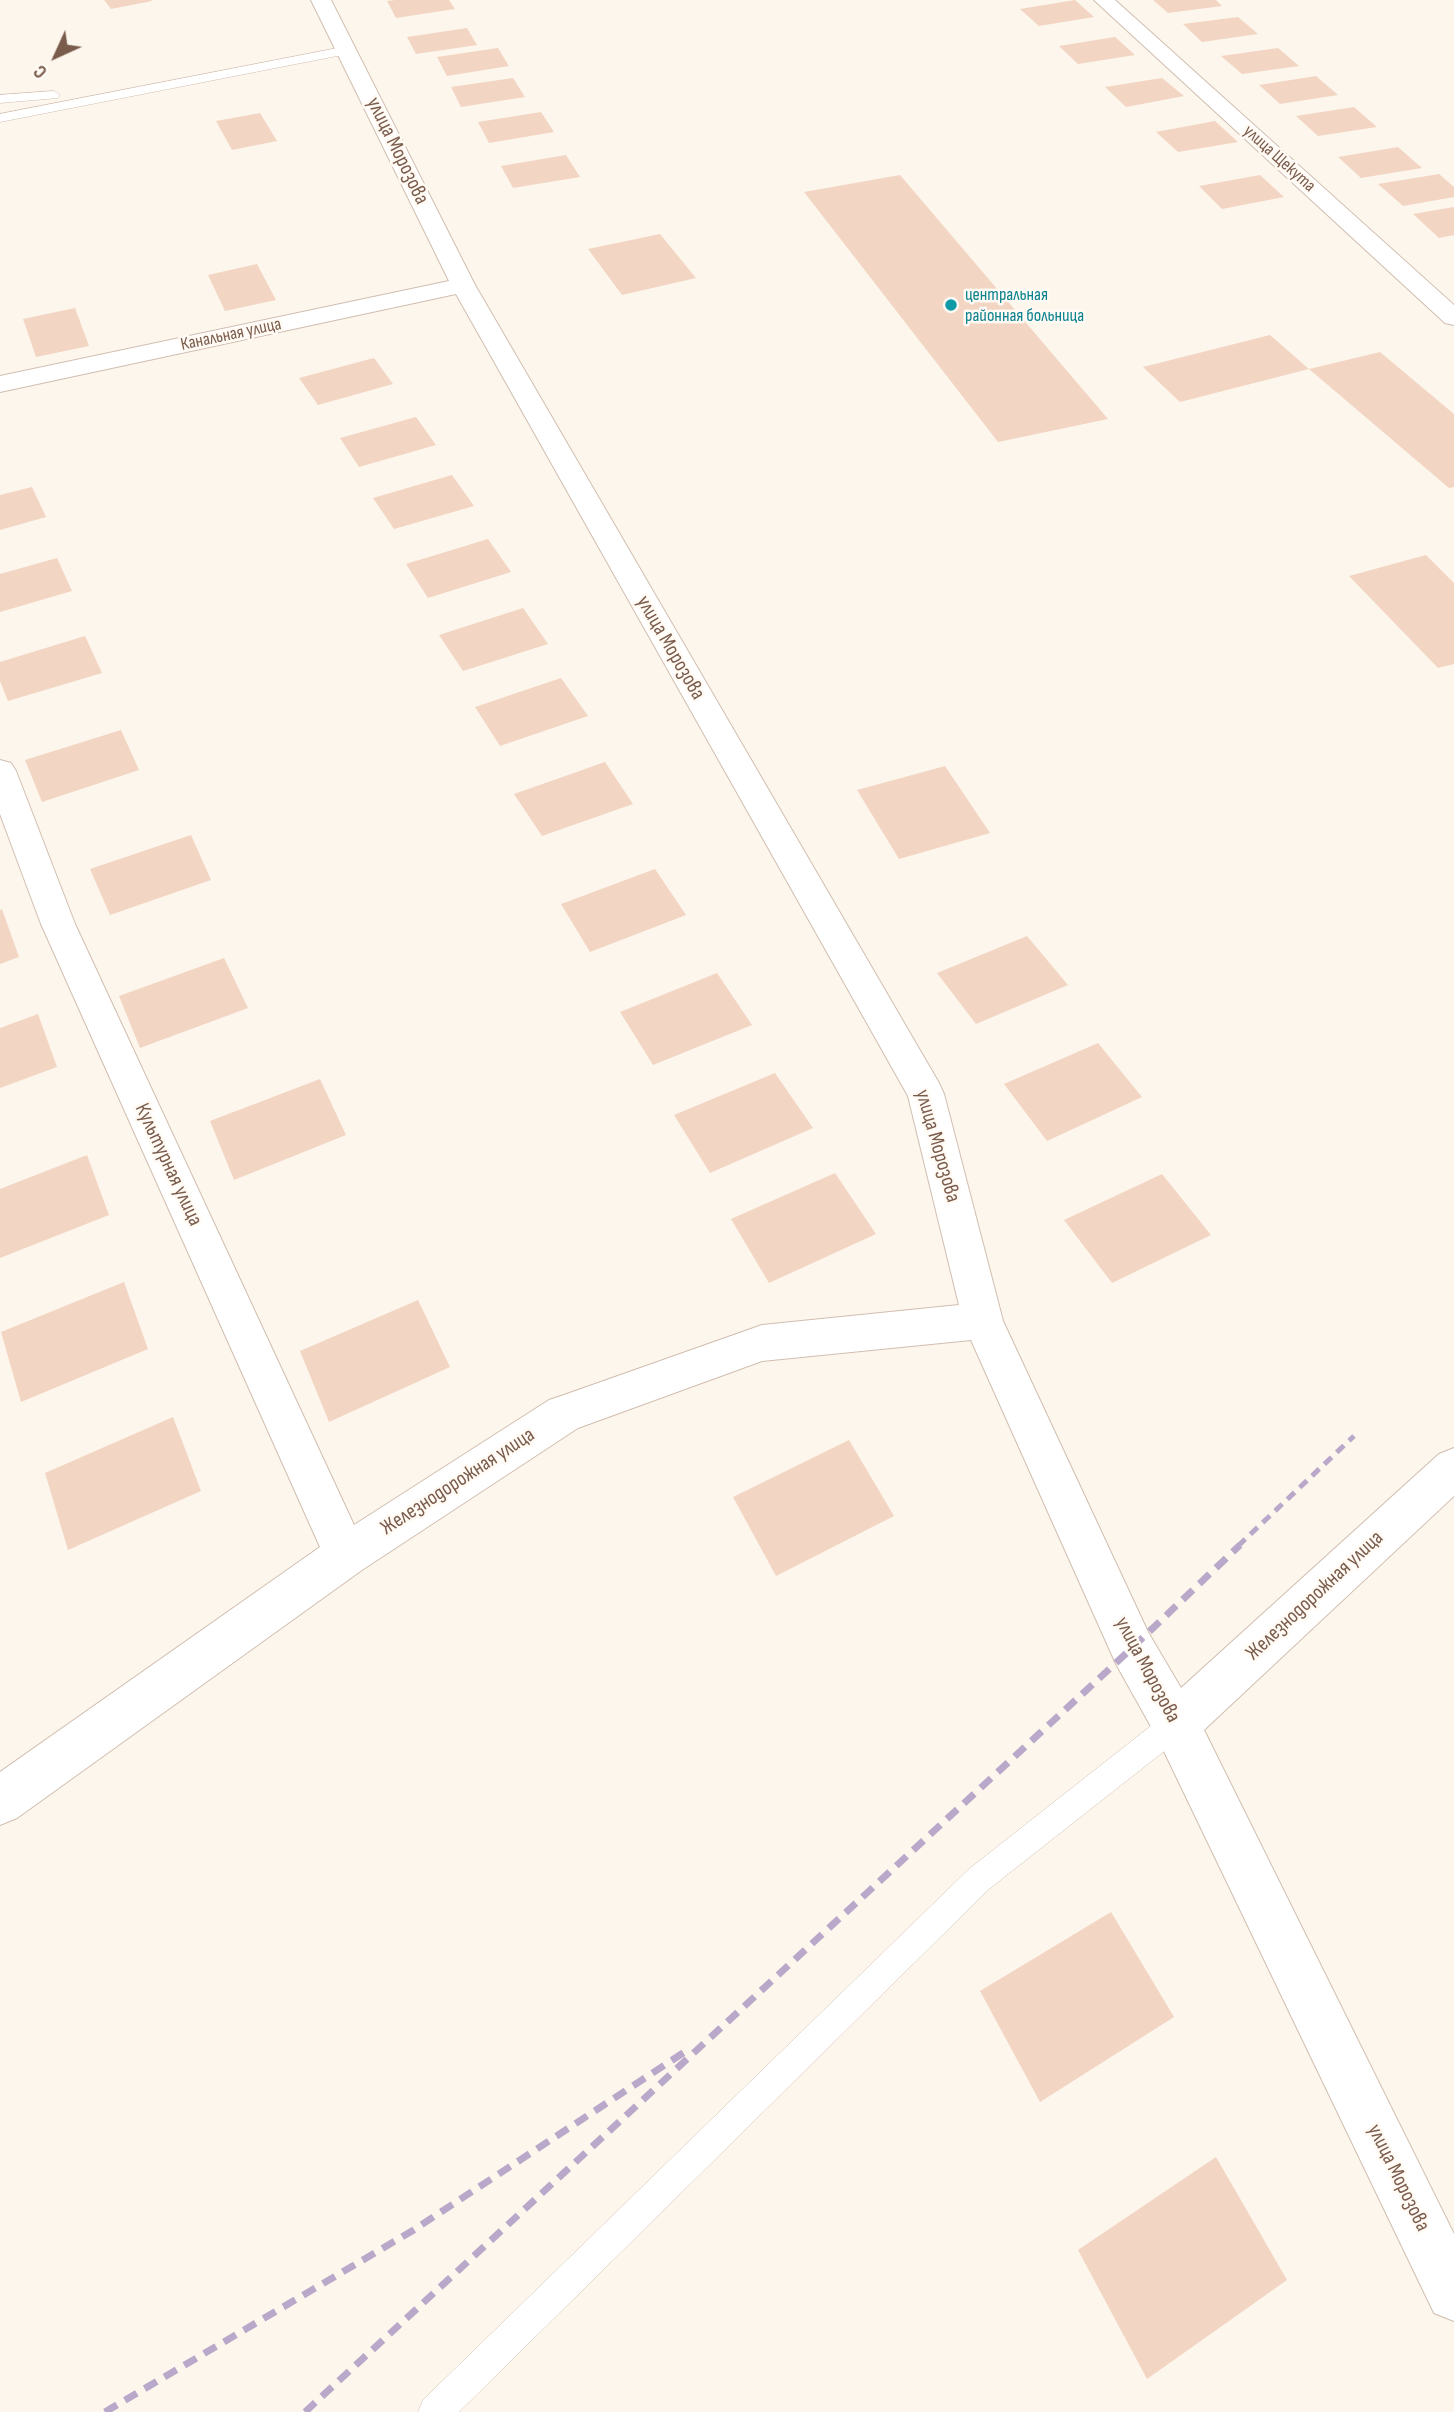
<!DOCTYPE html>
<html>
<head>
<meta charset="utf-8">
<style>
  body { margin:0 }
  #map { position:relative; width:1454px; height:2412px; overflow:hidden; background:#fdf6ec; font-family:"Sofia Sans Condensed",sans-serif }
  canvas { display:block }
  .north { position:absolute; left:21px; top:21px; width:70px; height:70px; -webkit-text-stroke:5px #fffaf3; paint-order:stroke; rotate:225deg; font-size:19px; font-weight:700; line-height:28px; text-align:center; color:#7a5c4d }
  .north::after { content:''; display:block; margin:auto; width:24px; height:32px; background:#7a5c4d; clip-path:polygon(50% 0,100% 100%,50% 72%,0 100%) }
</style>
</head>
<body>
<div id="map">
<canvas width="1454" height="2412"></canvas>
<div class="north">С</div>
</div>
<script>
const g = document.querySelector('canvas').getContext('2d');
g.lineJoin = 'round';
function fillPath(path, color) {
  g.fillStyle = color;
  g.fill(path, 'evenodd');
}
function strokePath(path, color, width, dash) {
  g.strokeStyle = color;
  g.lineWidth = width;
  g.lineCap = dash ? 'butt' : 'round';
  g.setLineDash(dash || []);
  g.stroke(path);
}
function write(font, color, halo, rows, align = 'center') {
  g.font = font + ' "Sofia Sans Condensed",sans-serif';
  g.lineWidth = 5;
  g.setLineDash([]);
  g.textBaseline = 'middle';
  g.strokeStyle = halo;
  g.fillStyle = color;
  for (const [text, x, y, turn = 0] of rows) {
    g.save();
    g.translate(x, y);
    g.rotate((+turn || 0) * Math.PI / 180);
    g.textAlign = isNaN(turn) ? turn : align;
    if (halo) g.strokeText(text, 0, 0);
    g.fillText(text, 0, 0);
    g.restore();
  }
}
const building = new Path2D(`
  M104,0H151L152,1L111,9Z
  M395,0H449L455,9L396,18L387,1Z
  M1075,0L1094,17L1039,26L1020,9Z
  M1153,0H1216L1222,6L1168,13Z
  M1238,17L1258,34L1202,42L1183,24Z
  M467,28L477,45L416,54L407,37Z
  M1115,37L1135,55L1078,64L1059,46Z
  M498,48L509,66L447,76L437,57Z
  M1278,48L1299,66L1242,74L1221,56Z
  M1316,76L1338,95L1280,104L1259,85Z
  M513,78L525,97L461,107L451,87Z
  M1162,78L1184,96L1126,107L1105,87Z
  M1354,107L1377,127L1318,136L1296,116Z
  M541,112L554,132L489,143L478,122Z
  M260,113L277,141L232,150L216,121Z
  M1215,121L1238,142L1178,152L1156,132Z
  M1398,147L1422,168L1361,178L1338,157Z
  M566,155L580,177L513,188L501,166Z
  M1439,174L1454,187V197L1403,206L1378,184Z
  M900,175L1108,419L998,442L804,192Z
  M1260,175L1284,197L1222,209L1199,186Z
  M1454,207V235L1439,238L1413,214Z
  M660,234L696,278L622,295L588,249Z
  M257,264L276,300L225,311L208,275Z
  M75,308L89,346L36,357L23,319Z
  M1270,335L1309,369L1180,402L1143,367Z
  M1380,352L1454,414V487L1449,488L1309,369Z
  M374,358L393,384L318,405L299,378Z
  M416,417L436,445L359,467L340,438Z
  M452,475L474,506L394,529L373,498Z
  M32,487L46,517L0,530V495Z
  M488,539L511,572L428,598L406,564Z
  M1426,555L1454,583V664L1438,668L1349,576Z
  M57,558L72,591L0,612V574Z
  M523,608L548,644L463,671L439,635Z
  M85,636L102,673L8,701L0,681V662Z
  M561,678L588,716L500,746L475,707Z
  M121,730L139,770L42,802L25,760Z
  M605,762L633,804L542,836L514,794Z
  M945,766L990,833L899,859L857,790Z
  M191,835L211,880L110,915L90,869Z
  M655,869L686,915L590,952L561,904Z
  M2,909L19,957L0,964V910Z
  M1027,936L1068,985L976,1024L937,973Z
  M224,958L248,1008L140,1048L119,996Z
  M717,973L752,1025L653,1065L620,1012Z
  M38,1014L57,1067L0,1088V1028Z
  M1098,1043L1142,1097L1047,1141L1004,1084Z
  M775,1073L813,1128L710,1173L674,1115Z
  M320,1079L346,1135L234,1180L210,1121Z
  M87,1155L109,1215L0,1258V1189Z
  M835,1173L876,1234L769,1283L731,1219Z
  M1162,1174L1211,1235L1112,1283L1064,1220Z
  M124,1282L148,1349L21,1402L1,1332Z
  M418,1300L450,1367L329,1422L300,1351Z
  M173,1417L201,1491L68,1550L45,1473Z
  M849,1440L894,1516L776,1576L733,1497Z
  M1111,1912L1174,2017L1040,2102L980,1991Z
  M1216,2157L1287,2280L1147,2379L1078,2250Z`);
const lane = new Path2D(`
  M348,46L352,47V53L0,122V114Z
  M54,91L60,95L58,98L0,103V95Z
  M1176,1710L1186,1714L1190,1724L1186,1734L989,1889L459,2412H418L423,2400L969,1869L1166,1714Z`);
const street = new Path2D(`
  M311,0H331L475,285L939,1083L944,1094L1003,1321L1148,1632L1181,1688L1439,1454L1454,1448V1496L1204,1730L1454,2234V2321L1434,2313L1159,1741L1116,1664L971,1340L762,1361L578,1428L362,1570L17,1818L0,1825V1772L320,1547L41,924L0,814V760L11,763L16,771L75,924L354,1525L549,1400L564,1395L762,1325L959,1305L908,1096L456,294L0,392V376L449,281Z
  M1094,0H1115L1454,305V325L1445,323Z`);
const railFar1 = new Path2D(`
  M1238,1546L1354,1436`);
const rail = new Path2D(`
  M105,2412L412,2231L686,2051
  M305,2412L1132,1648L1240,1545`);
const markers = [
  [951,305,7,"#0f9aa8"]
];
const farStreetnames = [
  ["улица Щекута",1279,159,42],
  ["Канальная улица",231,335,-12]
];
const farCulturenames = [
  ["центральная",965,295],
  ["районная больница",965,316]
];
const streetNames = [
  ["улица Морозова",397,151,64],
  ["улица Морозова",670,648,60],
  ["улица Морозова",937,1146,74],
  ["Культурная улица",168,1165,65],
  ["Железнодорожная улица",458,1482,-33],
  ["Железнодорожная улица",1315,1596,-43],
  ["улица Морозова",1147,1670,62],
  ["улица Морозова",1398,2178,64]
];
fillPath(building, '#f3d5c3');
strokePath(lane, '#d1beb0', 1);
strokePath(street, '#d1beb0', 2);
fillPath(lane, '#fff');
fillPath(street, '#fff');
strokePath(railFar1, '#b9a8c9', 5, [10, 7]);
strokePath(rail, '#b9a8c9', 7, [14, 9]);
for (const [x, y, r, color] of markers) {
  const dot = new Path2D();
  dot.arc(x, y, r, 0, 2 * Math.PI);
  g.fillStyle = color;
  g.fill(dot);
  strokePath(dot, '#fffaf3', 2.5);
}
write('18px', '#7a5c4d', '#fffaf3', farStreetnames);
write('18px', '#0d838f', '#fffaf3', farCulturenames, 'left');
write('21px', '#7a5c4d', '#fffaf3', streetNames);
</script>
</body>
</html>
